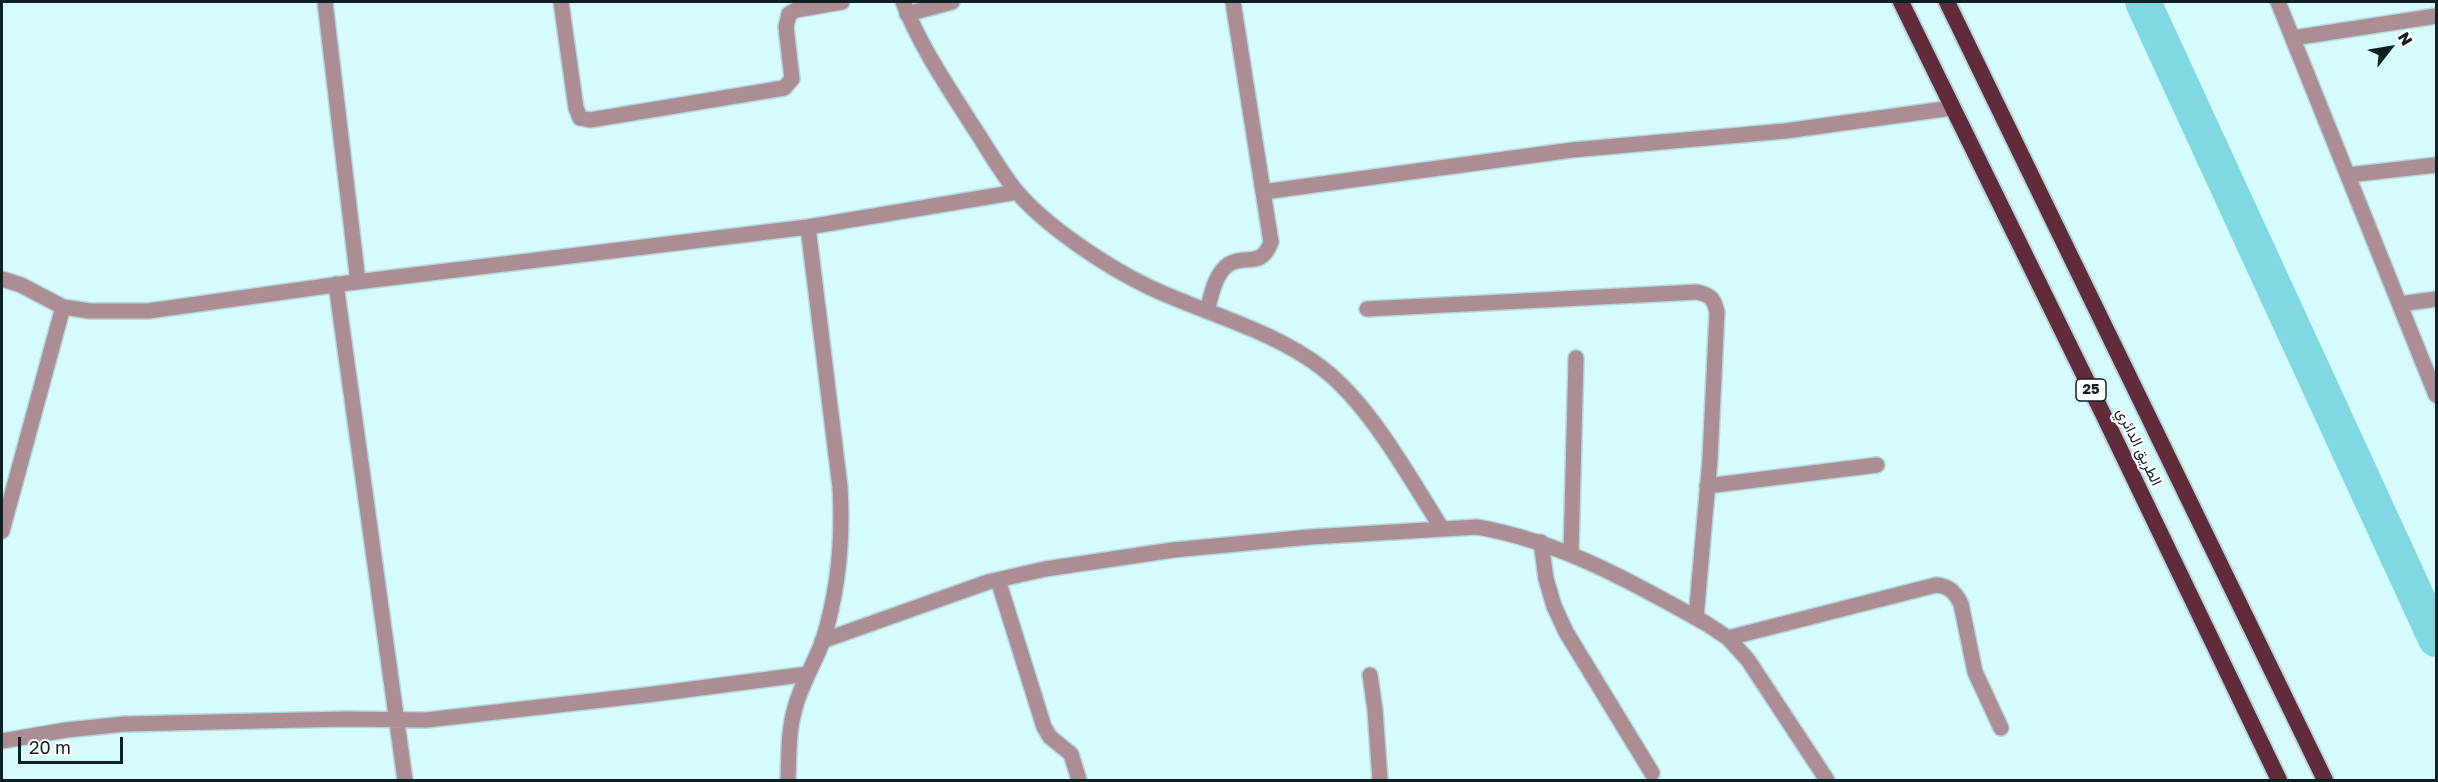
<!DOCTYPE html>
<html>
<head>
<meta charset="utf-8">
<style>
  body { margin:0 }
  #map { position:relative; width:2438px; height:782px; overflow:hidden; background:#d5fbff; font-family:"Golos Text",sans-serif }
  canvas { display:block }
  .frame { position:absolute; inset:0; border:3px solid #0e2022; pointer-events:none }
  .north { position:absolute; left:2360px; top:18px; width:60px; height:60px; -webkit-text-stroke:4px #fff; paint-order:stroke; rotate:59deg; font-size:16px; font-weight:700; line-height:24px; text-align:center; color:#0e2022 }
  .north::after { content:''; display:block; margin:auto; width:21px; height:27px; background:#0e2022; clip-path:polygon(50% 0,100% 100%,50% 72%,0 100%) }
  .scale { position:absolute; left:18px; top:737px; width:105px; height:27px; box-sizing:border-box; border:3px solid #0e2022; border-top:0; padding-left:8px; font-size:18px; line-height:21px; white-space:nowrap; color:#0e2022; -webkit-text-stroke:4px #fff; paint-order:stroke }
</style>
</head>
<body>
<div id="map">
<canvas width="2438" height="782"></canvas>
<div class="frame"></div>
<div class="north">N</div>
<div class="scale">20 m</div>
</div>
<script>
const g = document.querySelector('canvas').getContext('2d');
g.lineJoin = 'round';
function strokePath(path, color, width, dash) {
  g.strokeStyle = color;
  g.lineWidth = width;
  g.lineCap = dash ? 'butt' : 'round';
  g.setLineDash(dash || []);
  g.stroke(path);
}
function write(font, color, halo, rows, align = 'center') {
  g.font = font + ' "Golos Text",Vazirmatn,sans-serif';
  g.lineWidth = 4.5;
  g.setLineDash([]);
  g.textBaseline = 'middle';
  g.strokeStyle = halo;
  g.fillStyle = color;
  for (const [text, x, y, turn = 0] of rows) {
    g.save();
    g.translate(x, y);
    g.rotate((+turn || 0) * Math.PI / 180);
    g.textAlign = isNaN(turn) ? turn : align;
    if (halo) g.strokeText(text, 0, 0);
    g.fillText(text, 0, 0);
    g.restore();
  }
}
const canal = new Path2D(`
  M2143,2L2436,639`);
const minor = new Path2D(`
  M325,2L358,282
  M561,2L576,108L580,118L590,120L784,88L792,79L786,27L789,14L796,10L842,2
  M903,2C920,46 948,87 974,128C988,149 1001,173 1017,192C1047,227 1107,267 1149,287C1206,314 1271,329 1322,368C1370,405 1408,475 1441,527
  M2278,2L2436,395
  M907,14L952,2
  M2293,38L2436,16
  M2348,175L2436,165
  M1263,192L1572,150L1785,131L1952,108
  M2,279L21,285L63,307L90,311H148L348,283L808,227L1017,192
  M336,284L405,780
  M2400,304L2436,299
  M1367,309L1697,292C1711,295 1714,299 1717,312L1710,459L1696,618
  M1207,311C1211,296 1215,273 1229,264C1247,254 1261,269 1271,242L1233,2
  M1707,486L1877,465
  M2,531L63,307
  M1541,542L1546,579L1554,606L1566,632L1652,773
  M1571,553L1576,358
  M998,580L1044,727L1050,737L1071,754L1079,780
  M1728,638L1936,585C1949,586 1955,592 1961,604L1975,672L2001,728
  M822,641L988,582L1045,569L1173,550L1310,537L1477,527C1560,541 1634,583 1707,624L1728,638L1748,660L1827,780
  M1370,675L1375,710L1380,780
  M2,741L66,730L125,724L345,719L426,720L646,695L808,674
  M788,780C789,757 788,731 795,708C801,684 815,663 823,640C838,592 843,537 840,487L808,227`);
const trunk = new Path2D(`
  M1901,2L2103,414L2279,780
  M1947,2L2325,780`);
const shields = [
  [2091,390,30]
];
const shieldNames = [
  ["25",2091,390]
];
const streetNames = [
  ["الطريق الدائري",2139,447,64]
];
strokePath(canal, '#80d8e2', 36);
strokePath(minor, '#b5d8dc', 18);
strokePath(trunk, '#b5d8dc', 20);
strokePath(minor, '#ac8d93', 15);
strokePath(trunk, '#612b39', 16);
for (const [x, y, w] of shields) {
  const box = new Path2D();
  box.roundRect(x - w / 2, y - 11, w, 22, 4.5);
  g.fillStyle = '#fff';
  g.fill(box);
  strokePath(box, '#0e2022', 1.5);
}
write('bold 14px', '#0e2022', null, shieldNames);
write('15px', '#0e2022', '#fff', streetNames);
</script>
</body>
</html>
